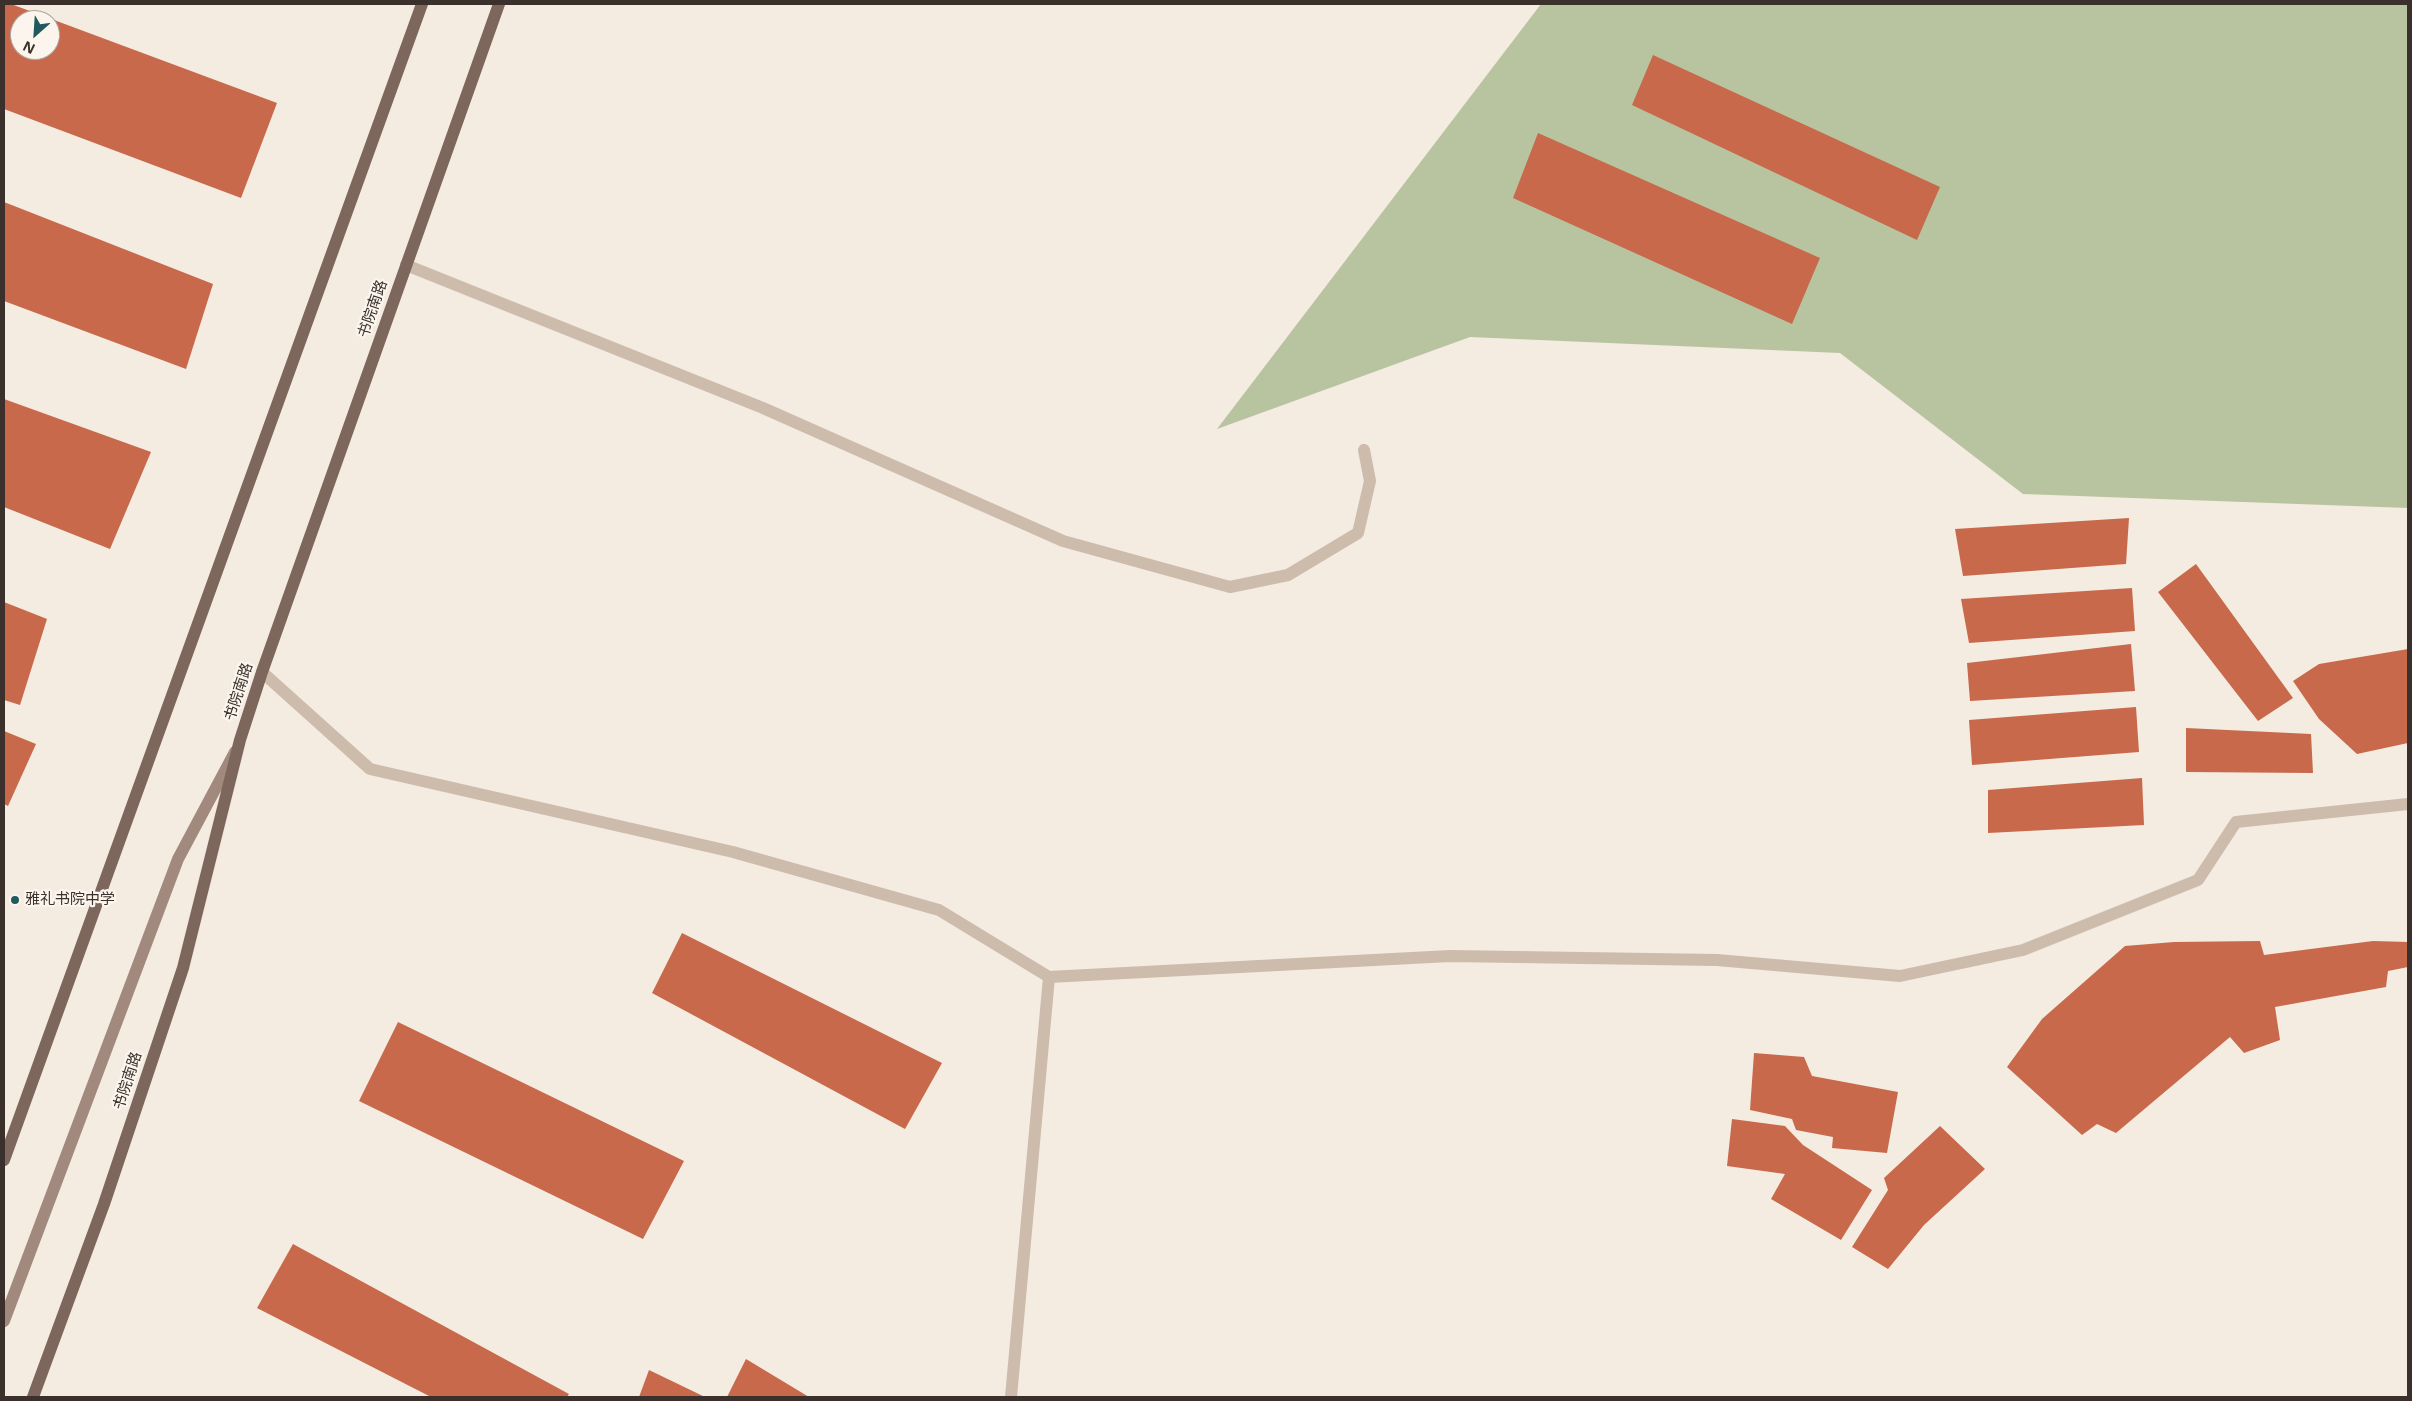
<!DOCTYPE html>
<html>
<head>
<meta charset="utf-8">
<style>
  body { margin:0 }
  #map { position:relative; width:2412px; height:1401px; overflow:hidden; background:#f4ebe1; font-family:"Open Sans",sans-serif }
  canvas { display:block }
  .frame { position:absolute; inset:0; border:5px solid #3b302b; pointer-events:none }
  .north { position:absolute; left:10px; top:10px; width:50px; height:50px; box-sizing:border-box; background:#fbf5ee; border:1px solid #aea6a0; border-radius:50%; rotate:206deg; font-size:14px; font-weight:700; line-height:20px; text-align:center; color:#3b302b }
  .north::after { content:''; display:block; margin:auto; width:18px; height:22px; background:#1f5a5e; clip-path:polygon(50% 0,100% 100%,50% 72%,0 100%) }
</style>
</head>
<body>
<div id="map">
<canvas width="2412" height="1401"></canvas>
<div class="frame"></div>
<div class="north">N</div>
</div>
<script>
const g = document.querySelector('canvas').getContext('2d');
g.lineJoin = 'round';
function fillPath(path, color) {
  g.fillStyle = color;
  g.fill(path, 'evenodd');
}
function strokePath(path, color, width, dash) {
  g.strokeStyle = color;
  g.lineWidth = width;
  g.lineCap = dash ? 'butt' : 'round';
  g.setLineDash(dash || []);
  g.stroke(path);
}
function write(font, color, halo, rows, align = 'center') {
  g.font = font + ' "Open Sans","Noto Sans SC",sans-serif';
  g.lineWidth = 4.5;
  g.setLineDash([]);
  g.textBaseline = 'middle';
  g.strokeStyle = halo;
  g.fillStyle = color;
  for (const [text, x, y, turn = 0] of rows) {
    g.save();
    g.translate(x, y);
    g.rotate((+turn || 0) * Math.PI / 180);
    g.textAlign = isNaN(turn) ? turn : align;
    if (halo) g.strokeText(text, 0, 0);
    g.fillText(text, 0, 0);
    g.restore();
  }
}
const green = new Path2D(`
  M1541,4H2408V508L2023,494L1840,353L1470,337L1217,429Z`);
const building = new Path2D(`
  M4,4H11L277,103L241,198L4,109ZM20,20H50V50H20Z
  M1653,55L1940,187L1917,240L1632,105Z
  M1538,133L1820,258L1792,324L1513,198Z
  M4,202L213,284L186,369L4,301Z
  M4,399L151,452L110,549L4,507Z
  M2129,518L2126,564L1963,576L1955,529Z
  M2196,564L2293,698L2258,721L2158,592Z
  M2132,588L2135,631L1969,643L1961,599Z
  M4,602L47,619L20,705L4,700Z
  M2131,644L2135,691L1970,701L1967,663Z
  M2408,649V743L2357,754L2319,719L2293,681L2319,664Z
  M2136,707L2139,752L1972,765L1969,720Z
  M2186,728L2311,734L2313,773L2186,772Z
  M4,731L36,744L8,806L4,804Z
  M2142,778L2144,825L1988,833V790Z
  M682,933L942,1063L905,1129L652,993Z
  M2260,941L2264,955L2373,941L2408,942V967L2388,971L2386,987L2275,1007L2280,1040L2244,1053L2230,1037L2116,1133L2097,1124L2082,1135L2007,1067L2042,1019L2125,946L2174,942Z
  M398,1022L684,1161L643,1239L359,1101Z
  M1754,1053L1804,1057L1812,1076L1898,1092L1887,1153L1832,1148L1833,1137L1796,1130L1792,1119L1750,1110Z
  M1732,1119L1785,1126L1803,1145L1872,1190L1841,1240L1771,1199L1785,1174L1727,1166Z
  M1940,1126L1985,1169L1924,1225L1888,1269L1852,1247L1888,1190L1884,1178Z
  M293,1244L569,1394L567,1397H431L257,1308Z
  M746,1359L809,1397H727Z
  M649,1370L705,1397H639Z`);
const minor = new Path2D(`
  M406,265L763,408L1063,541L1230,587L1288,575L1358,533L1370,481L1364,450
  M262,672L370,769L733,852L939,910L1049,977L1450,956L1717,960L1900,976L2023,950L2198,880L2236,822L2408,804
  M1011,1397L1049,977`);
const secondary = new Path2D(`
  M4,1321L178,859L235,752`);
const primary = new Path2D(`
  M4,1160L422,4
  M33,1397L104,1204L183,968L240,740L262,672L499,4`);
const markers = [
  [15,900,5,"#1f5a5e"]
];
const streetNames = [
  ["书院南路",373,309,-71],
  ["书院南路",239,692,-72],
  ["书院南路",128,1081,-72]
];
const poiNames = [
  ["雅礼书院中学",25,900]
];
fillPath(green, '#b8c4a0');
fillPath(building, '#c8694b');
strokePath(minor, '#cdbbac', 12);
strokePath(secondary, '#a18a7d', 12);
strokePath(primary, '#7d675c', 12);
for (const [x, y, r, color] of markers) {
  const dot = new Path2D();
  dot.arc(x, y, r, 0, 2 * Math.PI);
  g.fillStyle = color;
  g.fill(dot);
  strokePath(dot, '#fbf5ee', 2);
}
write('15px', '#3b302b', '#fbf5ee', streetNames);
write('15px', '#3b302b', '#fbf5ee', poiNames, 'left');
</script>
</body>
</html>
